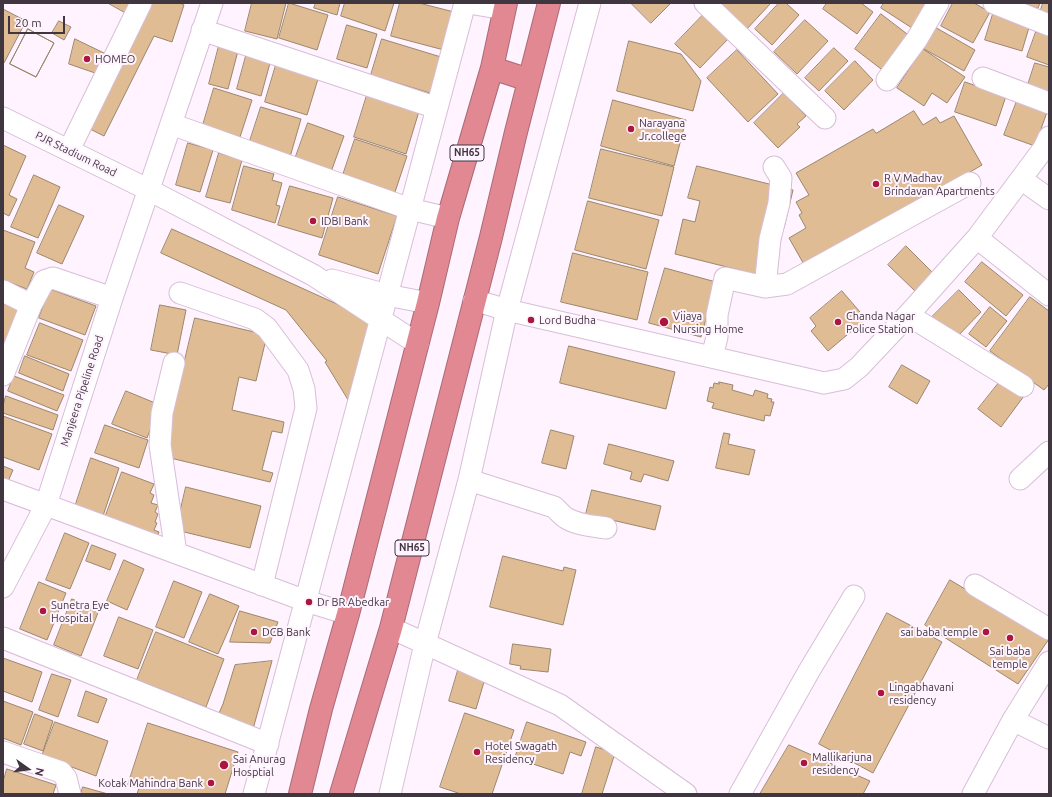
<!DOCTYPE html>
<html>
<head>
<meta charset="utf-8">
<style>
  body { margin:0 }
  #map { position:relative; width:1052px; height:797px; overflow:hidden; background:#fef3fe; font-family:Ubuntu,sans-serif }
  canvas { display:block }
  .frame { position:absolute; inset:0; border:4px solid #403640; pointer-events:none }
  .north { position:absolute; left:8px; top:749px; width:40px; height:40px; -webkit-text-stroke:3px #fef3fe; paint-order:stroke; rotate:104deg; font-size:11px; font-weight:700; line-height:16px; text-align:center; color:#403640 }
  .north::after { content:''; display:block; margin:auto; width:14px; height:18px; background:#403640; clip-path:polygon(50% 0,100% 100%,50% 72%,0 100%) }
  .scale { position:absolute; left:8px; top:16px; width:57px; height:18px; box-sizing:border-box; border:2px solid #403640; border-top:0; padding-left:5px; font-size:12px; line-height:14px; white-space:nowrap; color:#403640; -webkit-text-stroke:3px #fef3fe; paint-order:stroke }
</style>
</head>
<body>
<div id="map">
<canvas width="1052" height="797"></canvas>
<div class="frame"></div>
<div class="north">N</div>
<div class="scale">20 m</div>
</div>
<script>
const g = document.querySelector('canvas').getContext('2d');
g.lineJoin = 'round';
function fillPath(path, color) {
  g.fillStyle = color;
  g.fill(path, 'evenodd');
}
function strokePath(path, color, width, dash) {
  g.strokeStyle = color;
  g.lineWidth = width;
  g.lineCap = dash ? 'butt' : 'round';
  g.setLineDash(dash || []);
  g.stroke(path);
}
function write(font, color, halo, rows, align = 'center') {
  g.font = font + ' Ubuntu,sans-serif';
  g.lineWidth = 4;
  g.setLineDash([]);
  g.textBaseline = 'middle';
  g.strokeStyle = halo;
  g.fillStyle = color;
  for (const [text, x, y, turn = 0] of rows) {
    g.save();
    g.translate(x, y);
    g.rotate((+turn || 0) * Math.PI / 180);
    g.textAlign = isNaN(turn) ? turn : align;
    if (halo) g.strokeText(text, 0, 0);
    g.fillText(text, 0, 0);
    g.restore();
  }
}
const building = new Path2D(`
  M108,3H133L128,14Z
  M146,3H180L184,5L172,42L154,36L104,136L86,127Z
  M252,3H286L277,39L245,31Z
  M289,3L328,15L317,50L279,38Z
  M316,3H340L337,15L314,8Z
  M345,3H394L385,31L341,16Z
  M400,3H419L454,12L444,50L391,36Z
  M631,3H671L651,23Z
  M716,3H771L745,31Z
  M779,3H786L799,15L772,45L755,29Z
  M827,3H861L873,12L857,34L823,9Z
  M884,3H928L912,28L881,8Z
  M953,3H974L990,12L973,43L941,26Z
  M1023,3H1040L1038,8Z
  M1043,3H1049V16L1040,13Z
  M3,9L26,21L4,63L3,62Z
  M881,14L911,37L885,72L855,49Z
  M993,14L1030,24L1022,51L985,40Z
  M703,15L728,39L700,68L675,44Z
  M805,20L828,41L797,74L774,52Z
  M59,21L71,27L64,40L52,33Z
  M347,25L377,34L367,68L337,59Z
  M933,26L975,50L964,71L922,48Z
  M28,29L54,43L36,77L10,64Z
  M28,29L54,43L36,77L10,64Z
  M1036,32L1049,36V65L1027,57Z
  M75,39L106,54L98,74L69,64Z
  M382,39L441,57L430,93L371,75Z
  M629,41L681,54L701,81L693,111L617,91Z
  M220,42L239,47L228,89L209,84Z
  M834,48L848,61L819,91L805,78Z
  M923,49L965,77L947,103L932,93L924,106L897,88Z
  M737,50L778,94L748,122L707,78Z
  M246,56L270,63L261,96L237,89Z
  M855,61L873,80L844,110L825,91Z
  M1035,63L1049,67V95L1027,88Z
  M276,65L318,79L307,115L265,102Z
  M965,82L1006,96L996,126L955,112Z
  M214,88L252,100L240,137L203,125Z
  M368,92L420,108L406,154L354,137Z
  M784,93L806,116L797,124L800,127L778,148L754,123Z
  M613,100L686,120L674,166L601,146Z
  M1017,101L1047,112L1035,146L1004,135Z
  M261,107L301,119L290,157L249,144Z
  M914,111L923,125L936,117L940,123L954,116L982,165L806,268L789,238L806,228L799,215L802,213L796,202L809,195L796,173L873,129L876,133Z
  M308,123L344,136L331,172L295,159Z
  M355,139L407,156L393,198L341,181Z
  M188,143L213,150L200,192L176,185Z
  M3,145L26,156L9,195L17,199L9,216L3,213Z
  M601,149L674,167L662,216L589,198Z
  M219,153L242,160L230,203L206,197Z
  M244,166L274,174L272,180L282,183L276,205L280,206L275,223L232,210Z
  M697,166L793,190L784,228L782,227L779,238L781,239L771,278L675,254L683,219L695,222L700,201L688,198Z
  M34,175L60,187L38,238L11,227Z
  M290,186L333,198L322,238L278,225Z
  M338,197L397,216L378,274L319,255Z
  M588,201L659,220L646,269L575,250Z
  M59,205L84,216L62,264L37,253Z
  M172,229L372,320L350,403L325,362L327,361L286,310L161,253Z
  M3,230L35,242L25,268L34,272L27,289L3,280Z
  M906,246L933,273L915,291L888,265Z
  M573,253L648,272L637,320L561,302Z
  M982,262L1023,295L1006,316L965,282Z
  M665,268L716,282L701,337L649,323Z
  M50,289L96,306L85,335L39,318Z
  M959,290L981,312L954,340L931,318Z
  M842,291L866,319L828,351L811,331L816,326L810,318Z
  M1030,297L1049,311V384L1044,390L990,351Z
  M3,303L19,310L4,346H3Z
  M160,305L186,310L177,355L151,350Z
  M990,307L1007,321L986,347L969,334Z
  M195,318L267,335L256,381L239,377L232,410L284,422L282,433L272,431L262,470L273,473L270,482L162,456Z
  M40,323L83,340L71,371L27,355Z
  M569,346L675,372L666,409L560,383Z
  M25,356L69,374L63,391L19,373Z
  M902,365L930,381L917,404L889,387Z
  M14,376L64,395L57,411L8,391Z
  M1002,379L1024,396L1001,427L978,409Z
  M719,382L733,385L732,390L753,396L755,390L768,394L767,398L772,399L771,402H774L770,416L765,415L764,421L712,408L714,403L707,401L710,387L713,388L714,383L719,384Z
  M126,391L160,405L147,438L112,424Z
  M6,396L58,415L53,430L3,413V406Z
  M3,416L52,434L39,470L3,457Z
  M105,425L148,440L139,468L95,453Z
  M551,430L574,436L566,469L542,463Z
  M724,433L730,434L728,444L755,450L749,475L716,468Z
  M609,444L674,461L668,481L644,474L641,482L630,479L632,472L604,464Z
  M91,458L119,468L103,516L75,507Z
  M3,466L13,470L6,486L3,485Z
  M122,472L154,484L150,493L154,495L151,503L158,505L155,512L158,514L155,522L157,523L154,530L159,532L155,542L103,523Z
  M186,487L261,506L250,548L176,530Z
  M592,490L661,506L655,530L586,514Z
  M65,533L89,543L70,589L46,580Z
  M92,545L116,554L110,570L86,561Z
  M503,556L563,571L564,567L576,570L563,625L490,607Z
  M124,560L144,569L127,610L107,601Z
  M950,580L1049,639L1018,684L925,625Z
  M174,581L202,592L184,638L156,627Z
  M39,582L66,593L47,640L20,629Z
  M210,594L239,606L218,654L189,642Z
  M72,599L99,610L81,656L54,645Z
  M240,611L278,622L270,643L230,642Z
  M887,613L942,642L873,773L819,744Z
  M119,617L153,630L138,669L104,656Z
  M156,632L224,659L206,707L137,680Z
  M513,644L551,649L548,672L520,669L521,666L510,664Z
  M3,658L42,672L32,702L3,691Z
  M272,661L253,729L216,720L223,704L235,665Z
  M459,667L486,675L476,709L449,701Z
  M52,674L71,680L58,717L39,710Z
  M86,691L107,699L98,723L78,716Z
  M3,701L33,712L21,745L3,738Z
  M465,713L514,730L492,794H461L440,787Z
  M35,714L53,721L43,751L24,744Z
  M55,722L108,741L96,776L42,756Z
  M527,722L586,742L581,756L570,752L563,774L515,758Z
  M148,723L238,752L225,794H137L139,788L128,785Z
  M789,745L870,781L863,794H760Z
  M596,747L615,753L602,794H582Z
  M7,769L56,785L53,794H3V782Z
  M83,787L108,794H81Z`);
const minor = new Path2D(`
  M469,3L504,9
  M705,3L825,118
  M994,3L1049,25
  M202,30L437,108
  M983,78L1049,103
  M887,80L917,39L938,3
  M3,118L149,190L313,275L418,344
  M171,124L410,209L448,218
  M69,150L141,3
  M1021,179L1049,199
  M977,238L1049,295
  M332,280L387,295L428,303
  M765,287L770,239L779,203L781,178L774,167
  M3,291L31,305
  M180,293L255,319L267,328L298,370L304,389L306,408L262,585
  M474,300L507,310L824,383L844,379L859,367L908,315L977,238L1044,148L1049,137
  M908,315L1023,386
  M712,357L717,337V315L725,278L765,287L787,284L970,183
  M174,363L162,413L160,445L176,553
  M3,375L31,305L44,281L53,278L112,298
  M1020,479L1049,452
  M469,480L554,507C559,511 561,515 566,518C577,525 593,526 606,528
  M3,489L306,601L348,614
  M975,585L1049,629
  M3,587L46,505L112,298L212,3
  M391,628L560,705L686,794
  M3,638L268,744
  M1013,720L1049,738
  M3,752L61,772L66,778L70,794
  M254,794L465,3
  M390,794L425,644L469,480L507,310L590,3
  M740,794L809,671L854,596
  M973,794L1013,720L1049,662`);
const highway = new Path2D(`
  M492,68L529,80
  M300,794L321,709L348,614L428,303L448,218L492,68L506,3
  M341,794L391,628L491,237L516,132L549,3`);
const markers = [
  [87,59,4,"#ab153e"],
  [631,129,4,"#ab153e"],
  [876,184,4,"#ab153e"],
  [313,221,4,"#ab153e"],
  [531,320,4,"#ab153e"],
  [664,322,5,"#ab153e"],
  [838,322,4,"#ab153e"],
  [309,602,4,"#ab153e"],
  [43,611,4,"#ab153e"],
  [254,632,4,"#ab153e"],
  [986,632,4,"#ab153e"],
  [1010,638,4,"#ab153e"],
  [881,693,4,"#ab153e"],
  [477,752,4,"#ab153e"],
  [804,763,4,"#ab153e"],
  [224,765,5,"#ab153e"],
  [211,783,4,"#ab153e"]
];
const shields = [
  [467,153,34],
  [412,548,34]
];
const shieldNames = [
  ["NH65",467,153],
  ["NH65",412,548]
];
const poiNames = [
  ["HOMEO",95,59],
  ["Narayana",639,123],
  ["Jr.college",639,136],
  ["R V Madhav",884,178],
  ["Brindavan Apartments",884,191],
  ["IDBI Bank",321,221],
  ["Vijaya",673,316],
  ["Nursing Home",673,329],
  ["Chanda Nagar",846,316],
  ["Police Station",846,329],
  ["Lord Budha",539,320],
  ["Dr BR Abedkar",317,602],
  ["Sunetra Eye",51,605],
  ["Hospital",51,618],
  ["DCB Bank",262,632],
  ["sai baba temple",978,632,"right"],
  ["Sai baba",1010,651,"center"],
  ["temple",1010,664,"center"],
  ["Lingabhavani",889,687],
  ["residency",889,700],
  ["Hotel Swagath",485,746],
  ["Residency",485,759],
  ["Mallikarjuna",812,757],
  ["residency",812,770],
  ["Sai Anurag",233,759],
  ["Hosptial",233,772],
  ["Kotak Mahindra Bank",203,783,"right"]
];
const streetNames = [
  ["PJR Stadium Road",76,154,26],
  ["Manjeera Pipeline Road",82,391,-72]
];
fillPath(building, '#dfbc94');
strokePath(building, '#9c866c', 1);
strokePath(minor, '#d8bed8', 23);
strokePath(highway, '#a96b76', 24);
strokePath(minor, '#fff', 21);
strokePath(highway, '#e18893', 22);
for (const [x, y, r, color] of markers) {
  const dot = new Path2D();
  dot.arc(x, y, r, 0, 2 * Math.PI);
  g.fillStyle = color;
  g.fill(dot);
  strokePath(dot, '#fef3fe', 1.5);
}
for (const [x, y, w] of shields) {
  const box = new Path2D();
  box.roundRect(x - w / 2, y - 8, w, 16, 3);
  g.fillStyle = '#fef3fe';
  g.fill(box);
  strokePath(box, '#403640', 1);
}
write('bold 10px', '#403640', null, shieldNames);
write('11px', '#403640', '#fef3fe', poiNames, 'left');
write('11px', '#403640', '#fef3fe', streetNames);
</script>
</body>
</html>
